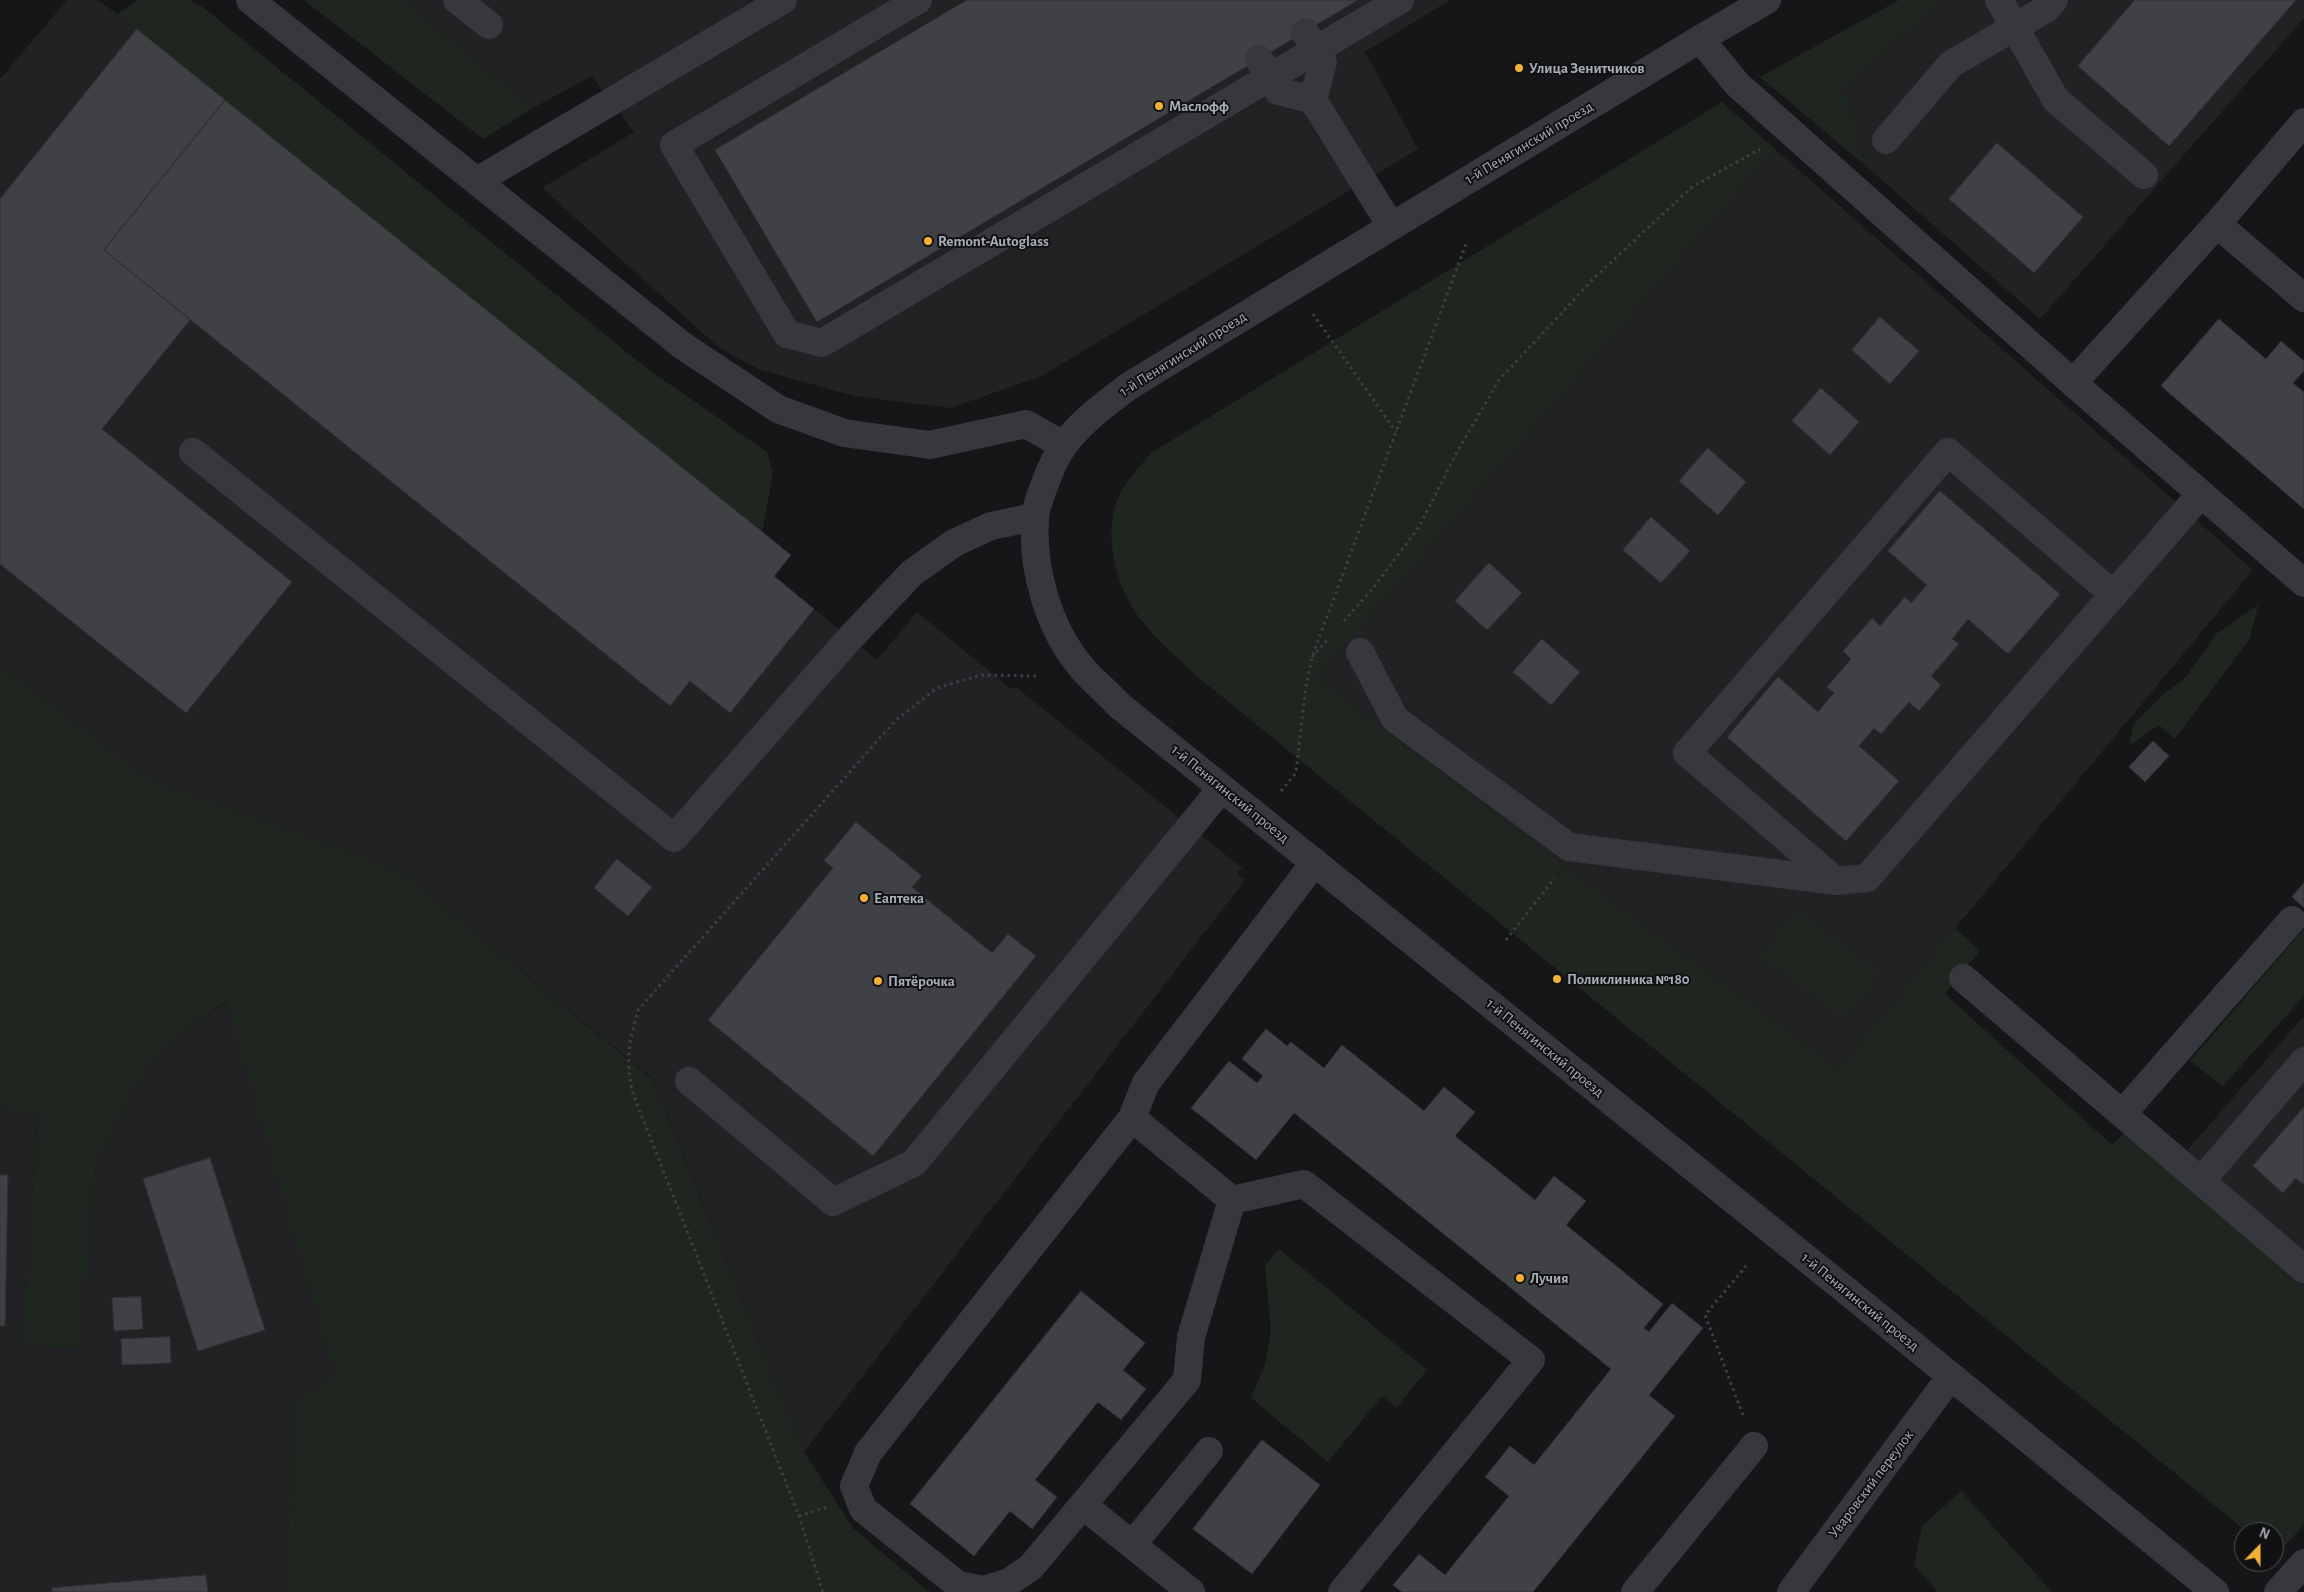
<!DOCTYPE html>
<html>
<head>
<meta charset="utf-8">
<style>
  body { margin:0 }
  #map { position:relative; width:2304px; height:1592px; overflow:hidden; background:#161618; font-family:"Alegreya Sans",sans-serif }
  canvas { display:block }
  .north { position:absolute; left:2234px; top:1522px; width:50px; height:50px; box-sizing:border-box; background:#111113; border:1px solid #4d4f55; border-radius:50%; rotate:22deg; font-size:14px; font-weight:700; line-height:20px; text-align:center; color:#a8adb8 }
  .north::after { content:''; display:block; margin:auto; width:18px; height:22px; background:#f2b134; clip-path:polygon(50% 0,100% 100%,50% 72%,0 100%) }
</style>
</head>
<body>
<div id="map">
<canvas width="2304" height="1592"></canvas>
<div class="north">N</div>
</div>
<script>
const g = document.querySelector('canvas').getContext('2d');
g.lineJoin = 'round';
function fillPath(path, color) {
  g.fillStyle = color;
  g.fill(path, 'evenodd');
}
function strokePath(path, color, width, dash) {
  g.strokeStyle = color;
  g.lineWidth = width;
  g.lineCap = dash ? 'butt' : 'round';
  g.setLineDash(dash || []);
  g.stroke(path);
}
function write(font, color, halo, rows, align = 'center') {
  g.font = font + ' "Alegreya Sans",sans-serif';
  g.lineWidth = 4;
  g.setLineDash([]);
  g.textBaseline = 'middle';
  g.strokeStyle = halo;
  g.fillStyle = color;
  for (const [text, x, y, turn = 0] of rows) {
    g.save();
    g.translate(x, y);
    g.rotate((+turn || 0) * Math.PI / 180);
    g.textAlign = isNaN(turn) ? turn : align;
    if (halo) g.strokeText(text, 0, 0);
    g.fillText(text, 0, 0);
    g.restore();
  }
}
const built = new Path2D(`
  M67,0H98L137,29L791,555L774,577L877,660L917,612L1010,688H1017L1242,868L1237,874L1245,880L804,1452L652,1078L398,869L145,778L0,665V79Z
  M402,0H1450L1365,52L1418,149L1042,376L950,408L854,396L758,369L717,346L542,188L634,132L592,76L533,108Z
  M1944,0H2304V18L2040,319L1867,167L1844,87Z
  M1775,149L2253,570L1839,1068L1564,866L1317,678Z
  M227,1001L334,1376L295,1404L285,1592H0V1109L38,1111L21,1346L81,1349L96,1164L148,1066L181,1034Z
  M2304,1016V1430L2178,1161Z`);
const green = new Path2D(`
  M138,0H190L204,8L645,367L767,452L773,473L762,532L117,14Z
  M304,0H402L533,108L483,139Z
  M1899,0H1944L1844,87L1867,167L1760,77Z
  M1722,102L1775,149L1317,678L1564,866L1839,1068L1955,928L1980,951L1945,994L2112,1145L2129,1128L2285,1259L2281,1273L2304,1291V1525L2276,1555L2274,1532H2247L1193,673C1175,655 1153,637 1138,616C1117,587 1105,541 1115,507C1120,486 1138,469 1151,453Z
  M2258,605L2250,638L2175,739L2159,725L2129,746L2133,725L2164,694L2186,677L2216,634Z
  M0,665L146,778L398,869L652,1079L804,1452L853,1528L929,1592H285L295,1403L334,1376L226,1001L181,1034L148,1066L96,1164L81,1349L21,1346L38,1112L0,1109Z
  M1795,909L1880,973L1845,1020L1760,957Z
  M2304,929V996L2223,1086L2190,1061Z
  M1279,1249L1427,1370L1396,1408L1382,1396L1328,1462L1251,1398L1265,1365L1271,1329L1265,1266Z
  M1961,1491L2052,1592H1938L1914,1565L1922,1526Z`);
const building = new Path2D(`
  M967,0H1358L817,322L715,150Z
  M2135,0H2296L2169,146L2078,66Z
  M137,29L225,100L104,250L190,320L102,429L292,582L186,713L0,564V199Z
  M225,100L791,555L774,576L814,609L730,713L690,681L670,706L104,250Z
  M1997,143L2083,217L2034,273L1949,199Z
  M1880,317L1919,351L1890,384L1852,350Z
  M2219,319L2266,359L2281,341L2304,361V371L2293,383L2304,392V509L2161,386Z
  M1821,388L1859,422L1830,455L1792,421Z
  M1708,448L1746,482L1718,515L1679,481Z
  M1940,491L2060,594L2008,654L1968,619L1952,639L1959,644L1931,676L1941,685L1919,711L1909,702L1881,734L1874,728L1859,746L1899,781L1846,841L1727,737L1778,677L1818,712L1834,693L1827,687L1851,659L1843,651L1872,618L1880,626L1905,597L1911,603L1927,585L1888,551Z
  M1651,517L1690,551L1661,583L1623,550Z
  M1489,563L1522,593L1487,630L1455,601Z
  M1542,639L1580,672L1551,705L1513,672Z
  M2153,741L2169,756L2145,782L2129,767Z
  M856,822L922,876L912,887L992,953L1008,934L1036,956L873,1156L708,1020L833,868L824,861Z
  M617,859L652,887L628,916L594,888Z
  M2304,883V908L2292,897Z
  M1266,1029L1287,1046L1291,1042L1324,1068L1342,1045L1424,1111L1444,1087L1475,1112L1455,1136L1535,1200L1554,1176L1586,1201L1566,1225L1663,1304L1644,1328L1649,1332L1672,1303L1703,1328L1649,1395L1675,1416L1533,1592H1402L1393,1585L1419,1554L1445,1575L1509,1496L1485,1477L1510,1446L1534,1465L1611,1369L1294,1113L1256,1160L1191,1108L1229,1061L1257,1083L1263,1076L1242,1059Z
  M2304,1107V1185L2296,1178L2283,1193L2253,1166Z
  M210,1158L265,1330L198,1351L143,1179Z
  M0,1175H8L5,1326H0Z
  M1081,1291L1145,1343L1123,1370L1146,1389L1121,1420L1098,1402L1035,1480L1057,1497L1032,1529L1010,1511L974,1556L910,1504Z
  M141,1297L143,1329L114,1331L112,1298Z
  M170,1337L171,1363L122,1365L121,1339Z
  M1262,1440L1320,1485L1252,1574L1193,1529Z
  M206,1575L208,1592H52V1588Z`);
const path = new Path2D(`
  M1313,314L1396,432
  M1344,621L1374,587L1419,527L1457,452L1499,380L1595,277L1692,187L1760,149
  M1312,657L1327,640
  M1281,791L1296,773L1305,692L1312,657L1466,244
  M1506,940L1555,878
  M1743,1415L1705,1315L1746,1266
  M799,1516L827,1507
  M823,1592L799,1516L632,1091C626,1058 629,1042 638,1010L895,721L937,688L981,675L1036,676`);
const minor = new Path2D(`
  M250,0L683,346L778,409L844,433L930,445L1026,424L1063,445
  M457,0L489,25
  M918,0L674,145L787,334L822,343L1400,0
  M1767,0L1700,39L1129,386C1106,404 1081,421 1064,445C1054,458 1036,502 1035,519C1032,570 1048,628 1082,668C1094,682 1108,693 1120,706L1853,1296L2215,1592
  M1999,0L2056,100L2144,175
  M1305,32L1323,62L1313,100
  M1700,39L1737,84L2073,383L2304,583
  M1259,59L1278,91L1313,100L1391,226
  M1886,140L1951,64L2046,9L2054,0
  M477,181L783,0
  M2217,224L2304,122
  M2073,383L2217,224L2304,298
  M193,452L674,838L850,638L912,573L954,543L991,526L1035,517
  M1360,652L1395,719L1569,847L1836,881L1867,878L2201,494
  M1836,881L1687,753L1948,452L2114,595
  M1963,978L2304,1269
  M689,1081L833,1202L914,1163L1222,788
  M2122,1114L2292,920
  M1132,1118L1232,1200L1191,1337L1187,1380L1031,1567L1009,1582L984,1590L958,1585L863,1509L854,1486L868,1453L1132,1118L1146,1083L1315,862
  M2201,1181L2304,1061
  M1232,1200L1304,1184L1531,1360L1342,1592
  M1084,1506L1191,1592
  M1132,1545L1209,1451
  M1635,1592L1754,1446
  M1791,1592L1951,1376
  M2278,1592L2304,1563`);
const markers = [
  [1519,68,5,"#f2b134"],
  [1159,106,5,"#f2b134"],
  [928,241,5,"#f2b134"],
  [864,898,5,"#f2b134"],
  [1557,979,5,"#f2b134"],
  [878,981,5,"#f2b134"],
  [1520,1278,5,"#f2b134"]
];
const poiNames = [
  ["Улица Зенитчиков",1529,68],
  ["Маслофф",1169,106],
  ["Remont-Autoglass",938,241],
  ["Еаптека",874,898],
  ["Поликлиника №180",1567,979],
  ["Пятёрочка",888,981],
  ["Лучия",1530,1278]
];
const streetNames = [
  ["1-й Пенягинский проезд",1529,143,-31],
  ["1-й Пенягинский проезд",1183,354,-32],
  ["1-й Пенягинский проезд",1230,794,39],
  ["1-й Пенягинский проезд",1545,1048,39],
  ["1-й Пенягинский проезд",1860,1302,39],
  ["Уваровский переулок",1871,1484,-53]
];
fillPath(built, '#222225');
fillPath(green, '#1e261f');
fillPath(building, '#404145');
strokePath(building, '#303034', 1);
strokePath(path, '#3d3f44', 3, [2.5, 4]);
strokePath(minor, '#37383d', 28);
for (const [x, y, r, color] of markers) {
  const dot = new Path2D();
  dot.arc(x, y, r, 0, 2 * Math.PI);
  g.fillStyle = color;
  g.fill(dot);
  strokePath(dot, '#111113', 2);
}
write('bold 15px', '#a8adb8', '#111113', poiNames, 'left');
write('15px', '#a8adb8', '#111113', streetNames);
</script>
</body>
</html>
